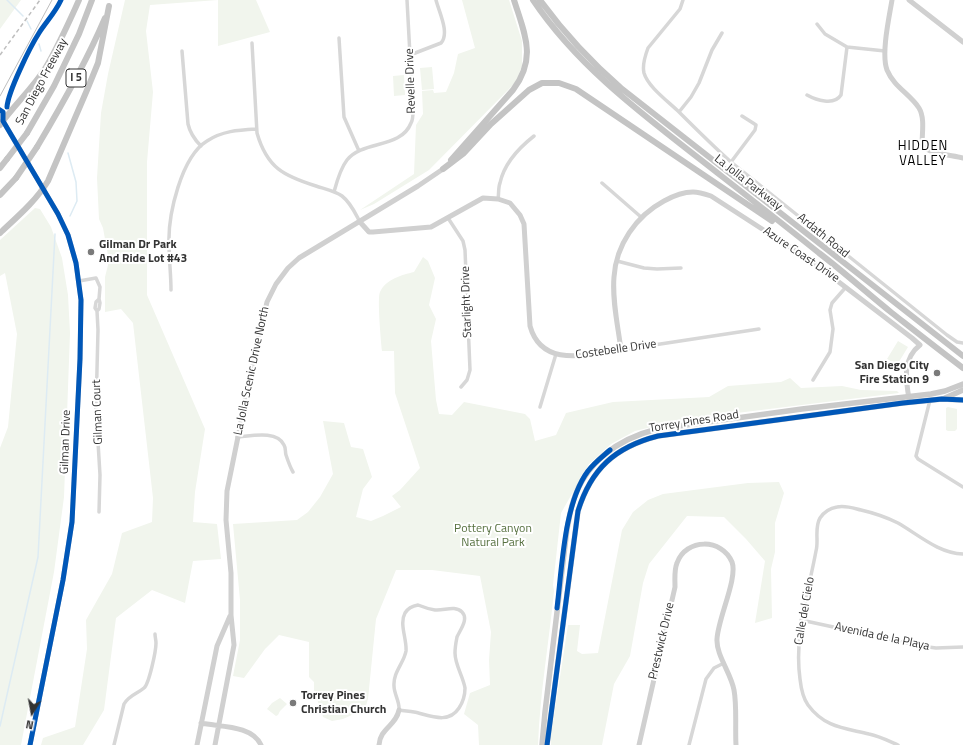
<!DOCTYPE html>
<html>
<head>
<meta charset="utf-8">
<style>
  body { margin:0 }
  #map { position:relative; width:963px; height:745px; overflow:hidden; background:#fff; font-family:"Titillium Web",sans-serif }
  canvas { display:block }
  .north { position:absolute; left:12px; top:693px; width:40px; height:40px; -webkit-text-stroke:3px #fff; paint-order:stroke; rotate:191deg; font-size:11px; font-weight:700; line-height:16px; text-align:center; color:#333 }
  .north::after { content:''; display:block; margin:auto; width:14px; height:18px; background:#333; clip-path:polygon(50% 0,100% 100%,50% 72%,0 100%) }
</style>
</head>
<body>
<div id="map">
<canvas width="963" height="745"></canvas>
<div class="north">N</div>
</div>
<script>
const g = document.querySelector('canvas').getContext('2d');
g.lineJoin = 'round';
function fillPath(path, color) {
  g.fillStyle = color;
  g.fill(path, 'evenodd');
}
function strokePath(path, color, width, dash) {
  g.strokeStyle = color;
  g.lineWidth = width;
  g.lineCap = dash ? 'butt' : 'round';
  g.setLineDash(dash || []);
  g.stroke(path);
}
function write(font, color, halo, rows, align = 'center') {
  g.font = font + ' "Titillium Web",sans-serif';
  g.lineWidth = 4;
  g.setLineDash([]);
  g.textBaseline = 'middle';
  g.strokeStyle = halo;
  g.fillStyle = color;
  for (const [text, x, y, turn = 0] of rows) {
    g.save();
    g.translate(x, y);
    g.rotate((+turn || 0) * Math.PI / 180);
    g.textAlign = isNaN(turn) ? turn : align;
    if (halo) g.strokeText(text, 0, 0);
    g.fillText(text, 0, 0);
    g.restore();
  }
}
const green = new Path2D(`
  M0,0H21L0,29Z
  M125,0H256L270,32L218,46V0L150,5L146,31L153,92L147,162V295L205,429L195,492L193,522L217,524L221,559L193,561L185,603L152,590L116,618L104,710L83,745H41L43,738L75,727L87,649L86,620L112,574L122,533L152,522L153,498L133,323L121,309L105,312V277L109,261L103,228L99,219L97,178L101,113L108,74Z
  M462,0H509L522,41V66L516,82L429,170L374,204L360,210L414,174L416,125L423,114L422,91L433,90L434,93L446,92L454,73L458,54L475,48Z
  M432,67L434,89L422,90L420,68Z
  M404,75L405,95L394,96L393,76Z
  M35,208L40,209L51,227L62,258L68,295L70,333L64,497L54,572L21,745H0V448L8,427L17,334L5,273L0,276V240Z
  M423,257L428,261L435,278L429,305L436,319L431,341L436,400L439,414L452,415L464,402L525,414L530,419L535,441L556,435L566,413L613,402L709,397L728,386L781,382L790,378L801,388L842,386L861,390L897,391L899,393L680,420L635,431L611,444L589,464L561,513L553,585L554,591C549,642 540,693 538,745H479L478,725L464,714L470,693L490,685L489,660L491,632L480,576L432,570H396L376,619L368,699L365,709L343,719L332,721L323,717L314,690V682L309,677V642L279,635L265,649L244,678L233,676L240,640V600L233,524L297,520L308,512L320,497L333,474L323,421L344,423L351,447L363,449L372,477L363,489L356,517L371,521L383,516L401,507L392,496L400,490L420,468L395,393L394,351H382C381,342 377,297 380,292C386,279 402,275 414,272Z
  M898,341L908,347L897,365L887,359Z
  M948,407L957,409V429L955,431H948L946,430V408Z
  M779,482L784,493L775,523V552L771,569L772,618L755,623L765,561L746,539L724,517L687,516L649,564L643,583L630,656L614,684L602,745H551V735L568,625H580L577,651L582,654L598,653L622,530L633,512L648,500L663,494L748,483Z
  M280,698L287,704L280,711L278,715L276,716L267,709L272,703Z`);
const stream = new Path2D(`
  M7,0L23,16
  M27,21L31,29
  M39,44L41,51
  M68,153L76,182L77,201L70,216
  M0,726L38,557L55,234`);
const street = new Path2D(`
  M683,0L680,9L648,48C645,56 642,65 644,73C648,87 669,102 679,112C696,129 713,146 731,162L947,335L957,342L963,343
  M817,24L825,34L847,47L885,51
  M339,38L344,117L359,151
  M252,43L257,133C267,168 284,176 316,186C325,189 335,191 342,196C351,203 355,213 360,222
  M182,51L188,124C190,133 194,139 201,146
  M410,55L441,43C450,33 439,12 436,0
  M807,95C816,100 834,106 841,95L847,47
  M679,112L691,97L699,83L712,50L722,33
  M731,162L755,130L756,125L753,123L742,116
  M602,183L641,217
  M334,192C337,181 340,169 347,160C363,140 401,149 411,123C413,120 413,115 413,111L407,0
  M498,199C499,194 498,188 500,183C504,164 520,147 534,136
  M448,218L463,241L465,250L470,370L467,380L461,387
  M617,261L644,268L657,269L681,268
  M79,281L96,278L100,287L99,299L100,303L99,309L97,311
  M171,290C171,275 169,259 169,244C168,215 181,157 207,141C222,131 238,130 256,129
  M621,350L759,329
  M813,380L830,352L833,329L830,310L832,303L846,287
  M930,400L916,456L918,459L963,487
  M540,407L556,354
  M237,437C251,436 277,430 284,445C286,448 285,452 286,455C288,461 290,467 293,472
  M99,512L100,475L96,409L98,330L97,311L95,308L96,302L99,299
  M418,605C423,607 429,609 435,610C444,611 455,605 462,612C469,619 460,630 457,637C456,642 455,648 455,653C455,665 463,676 465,688C465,695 463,702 459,708C448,725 429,715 414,712C409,711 404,711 399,710C400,702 394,694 394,686C393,672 404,663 406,651C407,639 399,624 405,613C408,608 412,606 418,605Z
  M801,620L921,646L936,648L963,647
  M114,745L124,704C129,695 137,694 144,688C149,684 156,651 156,643C156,640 155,637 155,634
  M689,745L706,679L714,668L724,663
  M898,745C889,741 879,736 869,734C845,728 825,728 808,705C803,698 801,688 800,679C794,636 808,594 816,551C819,541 814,528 820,518C824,512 831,508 837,507C845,505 853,508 861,510C874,513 886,517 898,523C919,535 938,553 963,554`);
const secondary = new Path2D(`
  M892,0C889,18 881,54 887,70C894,87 910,94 919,108C925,118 922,133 922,145C928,154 952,155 963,158
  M909,0L963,42
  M0,110L3,112V121L58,214L68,235L76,263L81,300L80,359L72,522L63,580L30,745
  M360,222L369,232H373L431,227L483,198L498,199L510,203L520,215L524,224L530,326C542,369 588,354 621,350C618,326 612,301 614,277C616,245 636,216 664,201C673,196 683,192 693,192C699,192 705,194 711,196L810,260L912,338L920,345C902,359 906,380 909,399
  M201,723C220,727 252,725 261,745
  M197,745L217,646L230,616
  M215,745L234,645L231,615V573L226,520L227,491L254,358L267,302L276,284L288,268L299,258L418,186L443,169
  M379,745C380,728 396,726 399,710
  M639,745L675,587C675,579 674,570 677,563C686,538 722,538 732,562C738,578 718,618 717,639C716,655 731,673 734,690C737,706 735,728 736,745`);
const primary = new Path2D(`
  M945,398L963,390
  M542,745L545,712L567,529C569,520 570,511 573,502C585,462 618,439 657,429L802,409L931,394L945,391L963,384
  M547,745L578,511C591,469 615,447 658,436L903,403L942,399L963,400`);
const highway = new Path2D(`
  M533,0C582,73 656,124 724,178C756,203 788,228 819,253C844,272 867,293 892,313C915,331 939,350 963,368
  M540,0C564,33 590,61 621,88L963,356
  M0,125C14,105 33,88 46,67C59,45 69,22 79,0
  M27,133L54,86L79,34L92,0
  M37,147C62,105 86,63 105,18
  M451,160L513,90C537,58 525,35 514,0
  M0,168L7,159
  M443,169L464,153L491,124L529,90L542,83H559L576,89L772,221
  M0,195L16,178
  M0,233C17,217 36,201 48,181L87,90L98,63L109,6`);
const tram = new Path2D(`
  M0,96L52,0`);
const rail = new Path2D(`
  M0,55L40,0`);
const highwayBridge = new Path2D(`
  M7,159L27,133
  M16,178L37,147`);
const cycleway = new Path2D(`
  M7,107C8,92 30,47 39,33C46,22 55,13 61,0
  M0,110L3,112V121L58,214L68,235L76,263L81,300L80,359L72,522L63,580L30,745
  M557,608C562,568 564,503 588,471C594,463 602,457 610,450
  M547,745L578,511C591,469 615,447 658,436L903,403L942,399L963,400`);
const markers = [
  [91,252,4,"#7a7a7a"],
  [937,373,4,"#7a7a7a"],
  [293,703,4,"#7a7a7a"]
];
const shields = [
  [76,78,20]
];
const shieldNames = [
  ["I 5",76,78]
];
const streetNames = [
  ["Revelle Drive",411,81,-92],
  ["San Diego Freeway",42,82,-62],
  ["La Jolla Parkway",748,183,38],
  ["Ardath Road",823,236,39],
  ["Azure Coast Drive",801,255,34],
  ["Starlight Drive",467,302,-92],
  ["Costebelle Drive",616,350,-8],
  ["La Jolla Scenic Drive North",252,371,-78],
  ["Gilman Court",98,412,-92],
  ["Torrey Pines Road",694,422,-9],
  ["Gilman Drive",66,442,-88],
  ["Calle del Cielo",805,611,-80],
  ["Avenida de la Playa",882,637,12],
  ["Prestwick Drive",662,641,-77]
];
const poiNames = [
  ["Gilman Dr Park",99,245],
  ["And Ride Lot #43",99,259],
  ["San Diego City",929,366,"right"],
  ["Fire Station 9",929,380,"right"],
  ["Torrey Pines",301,696],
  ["Christian Church",301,710]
];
const parkNames = [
  ["Pottery Canyon",493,529],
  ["Natural Park",493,543]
];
const neighbourhoodNames = [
  ["HIDDEN",923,147],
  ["VALLEY",923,162]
];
fillPath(green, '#f1f5ed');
strokePath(stream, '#ddebf3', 1.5);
strokePath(street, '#d7d7d7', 3.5);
strokePath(secondary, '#d0d0d0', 5);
strokePath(primary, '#cacaca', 5.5);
strokePath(highway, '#c4c4c4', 6);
strokePath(tram, '#bebebe', 1);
strokePath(rail, '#bebebe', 1.5, [4, 3]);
strokePath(highwayBridge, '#c4c4c4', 6);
strokePath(cycleway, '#0057b8', 5);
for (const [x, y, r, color] of markers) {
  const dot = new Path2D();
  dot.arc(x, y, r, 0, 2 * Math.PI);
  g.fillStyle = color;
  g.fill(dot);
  strokePath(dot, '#fff', 1.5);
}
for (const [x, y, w] of shields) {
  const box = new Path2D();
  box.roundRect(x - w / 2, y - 9, w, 18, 3);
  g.fillStyle = '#fff';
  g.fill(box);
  strokePath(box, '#333', 1);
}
write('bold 11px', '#333', null, shieldNames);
write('12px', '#333', '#fff', streetNames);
write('bold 12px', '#333', '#fff', poiNames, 'left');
write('12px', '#56703f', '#fff', parkNames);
g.letterSpacing = '1px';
write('13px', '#000', '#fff', neighbourhoodNames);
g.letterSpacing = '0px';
</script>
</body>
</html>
